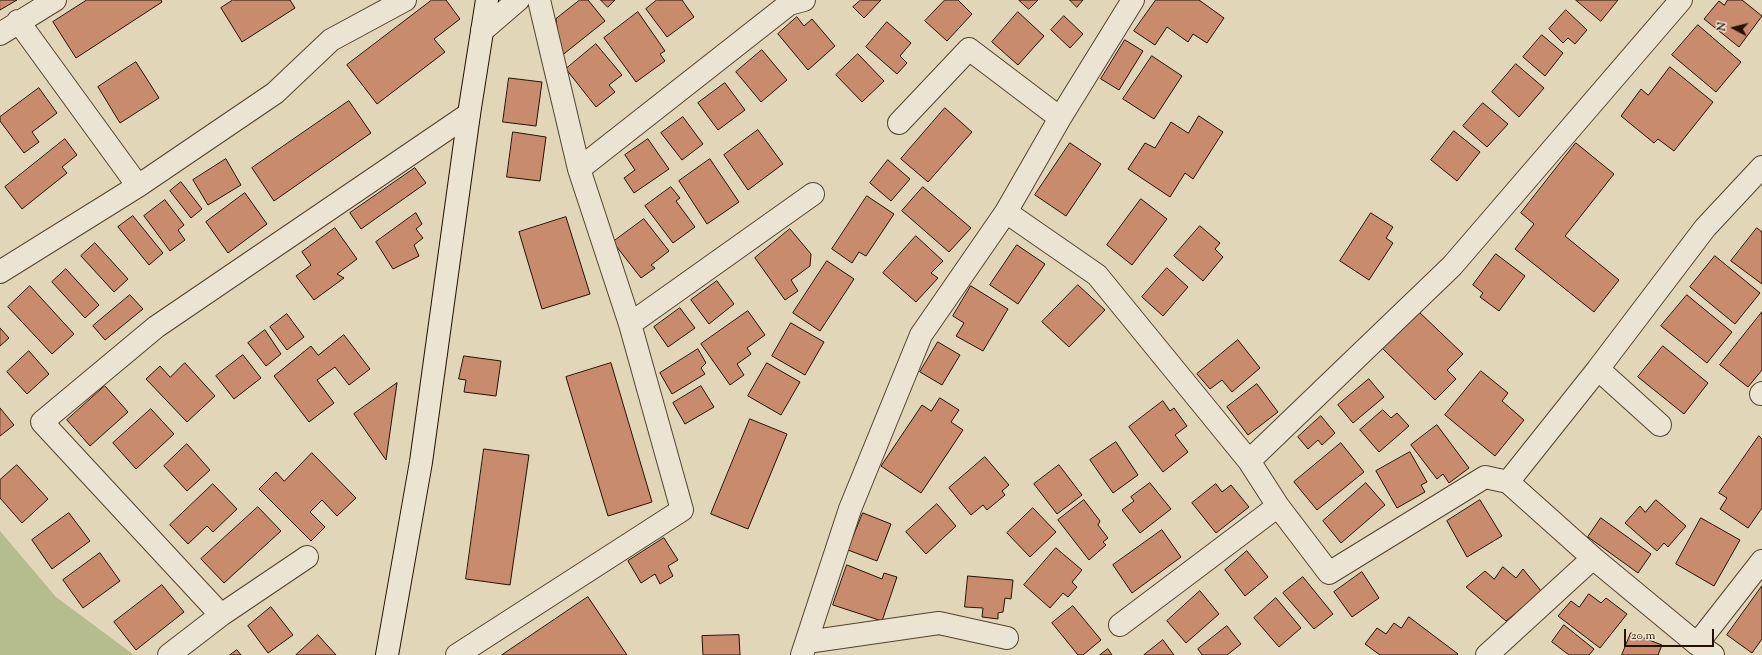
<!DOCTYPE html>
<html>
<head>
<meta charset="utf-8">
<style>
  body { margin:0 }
  #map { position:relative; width:1762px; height:655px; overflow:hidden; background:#e2d6b9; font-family:"Sorts Mill Goudy",serif }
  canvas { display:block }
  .north { position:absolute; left:1714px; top:8px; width:40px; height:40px; -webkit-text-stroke:3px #ece4d2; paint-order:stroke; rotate:277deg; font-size:11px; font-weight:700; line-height:16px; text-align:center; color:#251100 }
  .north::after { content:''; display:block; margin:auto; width:14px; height:18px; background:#251100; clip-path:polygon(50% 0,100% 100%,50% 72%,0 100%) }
  .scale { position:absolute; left:1624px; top:629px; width:90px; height:18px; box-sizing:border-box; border:2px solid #251100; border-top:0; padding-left:5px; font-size:12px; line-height:14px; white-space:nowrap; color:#251100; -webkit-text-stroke:3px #ece4d2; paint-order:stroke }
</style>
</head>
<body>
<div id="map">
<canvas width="1762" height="655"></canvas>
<div class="north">N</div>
<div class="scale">20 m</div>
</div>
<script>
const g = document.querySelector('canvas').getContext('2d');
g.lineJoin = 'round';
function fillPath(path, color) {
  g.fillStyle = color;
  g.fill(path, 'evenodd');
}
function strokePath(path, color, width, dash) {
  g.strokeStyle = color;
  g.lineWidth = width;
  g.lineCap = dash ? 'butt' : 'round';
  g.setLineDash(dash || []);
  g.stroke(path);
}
const green = new Path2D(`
  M0,531L56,597L134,655H0Z`);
const building = new Path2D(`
  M0,0H17L0,10Z
  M87,0H161L162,2L76,58L53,22Z
  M233,0H290L295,8L242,42L221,8Z
  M432,0H446L460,19L434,39L445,52L377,104L347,65Z
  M580,0H588L605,21L560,57L556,19Z
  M601,0H615L608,7Z
  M657,0H682L694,17L667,37L646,9Z
  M861,0H881L864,18L853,7Z
  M945,0H958L972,14L947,41L925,21Z
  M1019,0H1038L1029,9Z
  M1070,0H1083L1077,7Z
  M1156,0H1199L1224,18L1207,43L1193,34L1188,42L1167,27L1155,45L1134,31Z
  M1576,0H1618L1601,21Z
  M1728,0H1742L1762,16L1739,47L1704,19L1719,1L1724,5Z
  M1566,10L1587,30L1575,44L1568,38L1563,43L1549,29Z
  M638,12L665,51L660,54L665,61L636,82L604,38Z
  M1018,12L1044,36L1018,65L992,42Z
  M1064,16L1083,34L1070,48L1051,30Z
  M797,17L804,26L812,19L835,46L808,70L778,34Z
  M887,22L911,43L900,56L907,63L897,74L866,47Z
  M1698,25L1741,62L1716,92L1672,55Z
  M1542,35L1563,53L1545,76L1523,57Z
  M1125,40L1143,51L1119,90L1101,79Z
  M596,44L622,75L609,85L615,92L596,107L566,69Z
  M762,50L787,80L761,102L736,72Z
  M858,54L884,81L862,102L836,75Z
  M1152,56L1182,76L1154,119L1123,99Z
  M136,62L159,98L120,123L98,87Z
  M1516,64L1544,88L1519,117L1492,92Z
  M1670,67L1713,102L1674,151L1658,139L1654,143L1621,116L1641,89L1648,95Z
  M509,78L542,82L536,126L503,122Z
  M725,83L745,110L718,130L698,103Z
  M39,88L57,113L32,132L39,142L24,153L0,121V117Z
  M349,101L371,133L274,201L252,168Z
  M1483,103L1508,124L1487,147L1463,126Z
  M945,108L972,132L928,182L901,159Z
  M1199,116L1223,132L1193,179L1185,173L1170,197L1128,169L1145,143L1155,148L1171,122L1188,133Z
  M683,117L703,144L682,160L661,133Z
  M758,130L783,164L748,190L724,155Z
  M1454,131L1480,152L1457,181L1431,160Z
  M513,132L546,137L540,181L507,177Z
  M65,139L77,155L62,167L67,173L22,209L5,187Z
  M648,139L669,169L634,193L624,178L635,170L625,155Z
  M1070,143L1101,164L1066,216L1035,195Z
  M1576,143L1614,174L1565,236L1619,280L1594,312L1515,249L1534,224L1521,213Z
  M226,159L241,185L208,205L193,180Z
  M710,159L739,202L707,224L679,181Z
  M888,160L910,179L891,201L870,183Z
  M415,168L426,183L361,229L350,213Z
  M181,182L202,209L191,218L170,191Z
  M671,187L680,198L676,201L695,227L673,243L645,206Z
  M923,187L971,228L949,252L902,211Z
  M245,193L267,224L228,253L206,222Z
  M867,196L894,214L866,256L859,252L852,263L832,249Z
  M1141,199L1167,219L1132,265L1107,245Z
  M165,200L184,225L178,230L185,240L170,251L144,216Z
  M416,213L422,224L416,229L423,238L414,245L419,256L393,269L376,242Z
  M1371,213L1393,227L1386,238L1393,243L1369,280L1340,261Z
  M133,216L163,253L149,265L118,227Z
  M566,217L590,294L542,309L519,232Z
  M644,219L669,251L651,265L655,268L641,278L613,242Z
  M1200,226L1220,243L1215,249L1223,257L1203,281L1174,256Z
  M335,228L357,259L337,274L344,278L314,300L296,276L311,265L302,252Z
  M1757,228L1762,232V284L1731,261Z
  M790,229L811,254L810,266L791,280L798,291L785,300L755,258Z
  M916,236L943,261L931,273L938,278L916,302L883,273Z
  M95,243L128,279L114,292L81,256Z
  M1017,245L1045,264L1018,304L990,285Z
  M1496,254L1525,276L1499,311L1480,297L1483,293L1473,285Z
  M1715,256L1760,293L1735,324L1690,287Z
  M827,261L854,279L820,331L793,313Z
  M1167,268L1188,287L1163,316L1142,297Z
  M66,269L99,305L85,318L52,282Z
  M717,281L734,304L709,324L691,300Z
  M1078,285L1105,310L1069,347L1042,322Z
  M30,286L74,334L52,354L8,307Z
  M971,286L1008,309L983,351L956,336L964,323L953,316Z
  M130,295L143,309L105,340L93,326Z
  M1687,295L1732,332L1707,363L1661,326Z
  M680,308L695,328L668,347L654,327Z
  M1417,310L1463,354L1447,370L1456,379L1435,400L1381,347Z
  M748,311L765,335L747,348L751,354L737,364L744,375L730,385L701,344Z
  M1762,312V370L1748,387L1720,365Z
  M287,314L304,337L287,350L270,327Z
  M791,323L824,342L805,375L772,356Z
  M0,328L9,338L0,346Z
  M265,330L281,354L266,366L248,343Z
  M344,335L370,369L349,385L335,367L317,380L334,403L309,422L274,376L311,346L318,355Z
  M1238,340L1260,368L1232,392L1222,380L1210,389L1197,374Z
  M938,342L960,355L942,385L920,372Z
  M1663,346L1708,383L1684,414L1638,377Z
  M698,349L706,363L701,368L705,374L672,394L660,373Z
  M29,351L49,374L27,394L7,372Z
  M243,355L261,378L234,399L216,376Z
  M464,356L501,361L496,396L464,392L466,380L459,379Z
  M185,363L215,396L187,422L146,379L160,366L170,377Z
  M611,363L652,502L608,516L566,377Z
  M767,363L800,382L781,415L748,396Z
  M1481,371L1508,393L1502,401L1524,420L1495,456L1445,415Z
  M1369,379L1384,397L1353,423L1338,405Z
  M397,383L386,460L354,414Z
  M1257,384L1278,412L1248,435L1227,407Z
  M105,386L128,412L90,446L67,420Z
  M701,386L714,407L685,424L673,403Z
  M940,398L959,410L951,422L963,430L921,493L881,466L922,405L931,411Z
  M1163,401L1170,411L1174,408L1187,426L1175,435L1188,452L1163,472L1129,427Z
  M0,408L14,425L0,436Z
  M151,409L174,434L136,469L113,443Z
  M1383,410L1391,418L1397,413L1409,426L1379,452L1360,430Z
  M1321,416L1335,433L1322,445L1318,440L1308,449L1298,437Z
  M750,419L787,434L748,529L711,514Z
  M1437,425L1469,468L1449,483L1443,474L1437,479L1411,445Z
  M1759,436L1762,439V508L1748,528L1720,509L1727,498L1719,493Z
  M1116,442L1138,475L1113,493L1090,460Z
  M1341,443L1364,472L1317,510L1294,482Z
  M187,444L210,470L187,491L164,466Z
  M484,449L529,455L510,585L466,579Z
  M1410,452L1427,482L1421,485L1425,492L1397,508L1376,471Z
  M312,453L356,498L337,516L322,500L310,512L325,527L311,541L259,489L276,472L284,481Z
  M985,457L1009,485L1002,491L1005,495L987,510L983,505L971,515L949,488Z
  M17,465L48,499L22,523L0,498V480Z
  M1059,465L1082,495L1057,514L1034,484Z
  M1150,483L1171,509L1140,533L1122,510L1134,501L1131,497Z
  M1366,483L1385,505L1341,543L1323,521Z
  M213,484L237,509L213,532L207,526L188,544L170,525Z
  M1216,484L1222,492L1231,485L1249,507L1216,533L1192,503Z
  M1084,500L1100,521L1098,525L1108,538L1103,542L1106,545L1089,560L1058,520Z
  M1480,500L1502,536L1467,557L1447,521Z
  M1656,500L1686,526L1668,547L1664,543L1657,551L1625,523L1640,506L1645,512Z
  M937,504L956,526L926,554L906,532Z
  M258,507L281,531L224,583L201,559Z
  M1033,508L1056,532L1030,557L1007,533Z
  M69,513L90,541L52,569L32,540Z
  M863,513L891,524L877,561L848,550Z
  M1601,518L1651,554L1638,573L1588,537Z
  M1701,518L1740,540L1714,586L1676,564Z
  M1162,530L1181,557L1132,593L1113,565Z
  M664,538L678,560L668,566L673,576L660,584L655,574L641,583L628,561Z
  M1056,548L1082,570L1072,582L1077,587L1068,597L1063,593L1050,608L1024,585Z
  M1247,551L1268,577L1245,596L1225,570Z
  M100,553L120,581L83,608L63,580Z
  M847,565L882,579L884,573L897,577L882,621L833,605Z
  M1503,567L1516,578L1523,569L1542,592L1506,621L1466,587L1485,571L1494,579Z
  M1362,572L1379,598L1352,617L1334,592Z
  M968,576L1013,580L1011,599L1005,598L1003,612L998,613V619L982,617L983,608L965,607Z
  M1303,577L1333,614L1314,629L1283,593Z
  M162,585L184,612L136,650L114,622Z
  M1762,586V639L1752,653L1727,635Z
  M1200,591L1219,614L1186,643L1167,621Z
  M1589,594L1601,603L1606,598L1627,614L1600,648L1558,616L1571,601L1579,607Z
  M588,597L627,655H502Z
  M1276,598L1301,628L1279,647L1254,618Z
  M1073,606L1101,640L1083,655H1078L1052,623Z
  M271,607L293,635L268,653L248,626Z
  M1409,617L1458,654L1457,655H1380L1365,644L1377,628L1386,634L1394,623L1401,628Z
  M1564,625L1594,649L1589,655H1569L1552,642Z
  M1227,626L1241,644L1227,655H1202L1198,649Z
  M1631,633L1662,645L1658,655H1622Z
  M318,635L336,655H296Z
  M739,635L740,655H703L702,636Z
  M1163,640L1174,655H1144Z
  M1108,649L1112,655H1100Z
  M237,650L241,655H230Z`);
const street = new Path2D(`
  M18,21L138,186
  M482,31L518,0
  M0,34L55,0
  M899,123L969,49L1060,118
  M579,169L789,4L804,0
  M1006,212L1097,275L1249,461L1278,506L1120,625
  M0,272L138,186L275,93L331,40L405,0
  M630,324L813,194
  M1598,369L1660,425
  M1761,394L1762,393
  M1249,461L1452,266L1681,0
  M1278,506L1329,573L1485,477L1508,482
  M221,615L42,422L156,327L469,114
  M807,642L939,623L1007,638
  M1697,644L1762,561
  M169,655L221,615L307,557
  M457,655L682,510L630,324L579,169L539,0
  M802,655L850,509L921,335L1006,212L1060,118L1133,0
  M1487,655L1593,558
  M1713,655L1697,644L1593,558L1508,482L1598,369L1705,228L1762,167`);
const secondary = new Path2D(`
  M387,655L421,462L469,114L487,0`);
fillPath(green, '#b5bd8e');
fillPath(building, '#c98b6e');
strokePath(building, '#251100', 1);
strokePath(street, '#54422e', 24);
strokePath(secondary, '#251100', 24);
strokePath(street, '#ece4d2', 22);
strokePath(secondary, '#ece4d2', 22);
</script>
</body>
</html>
